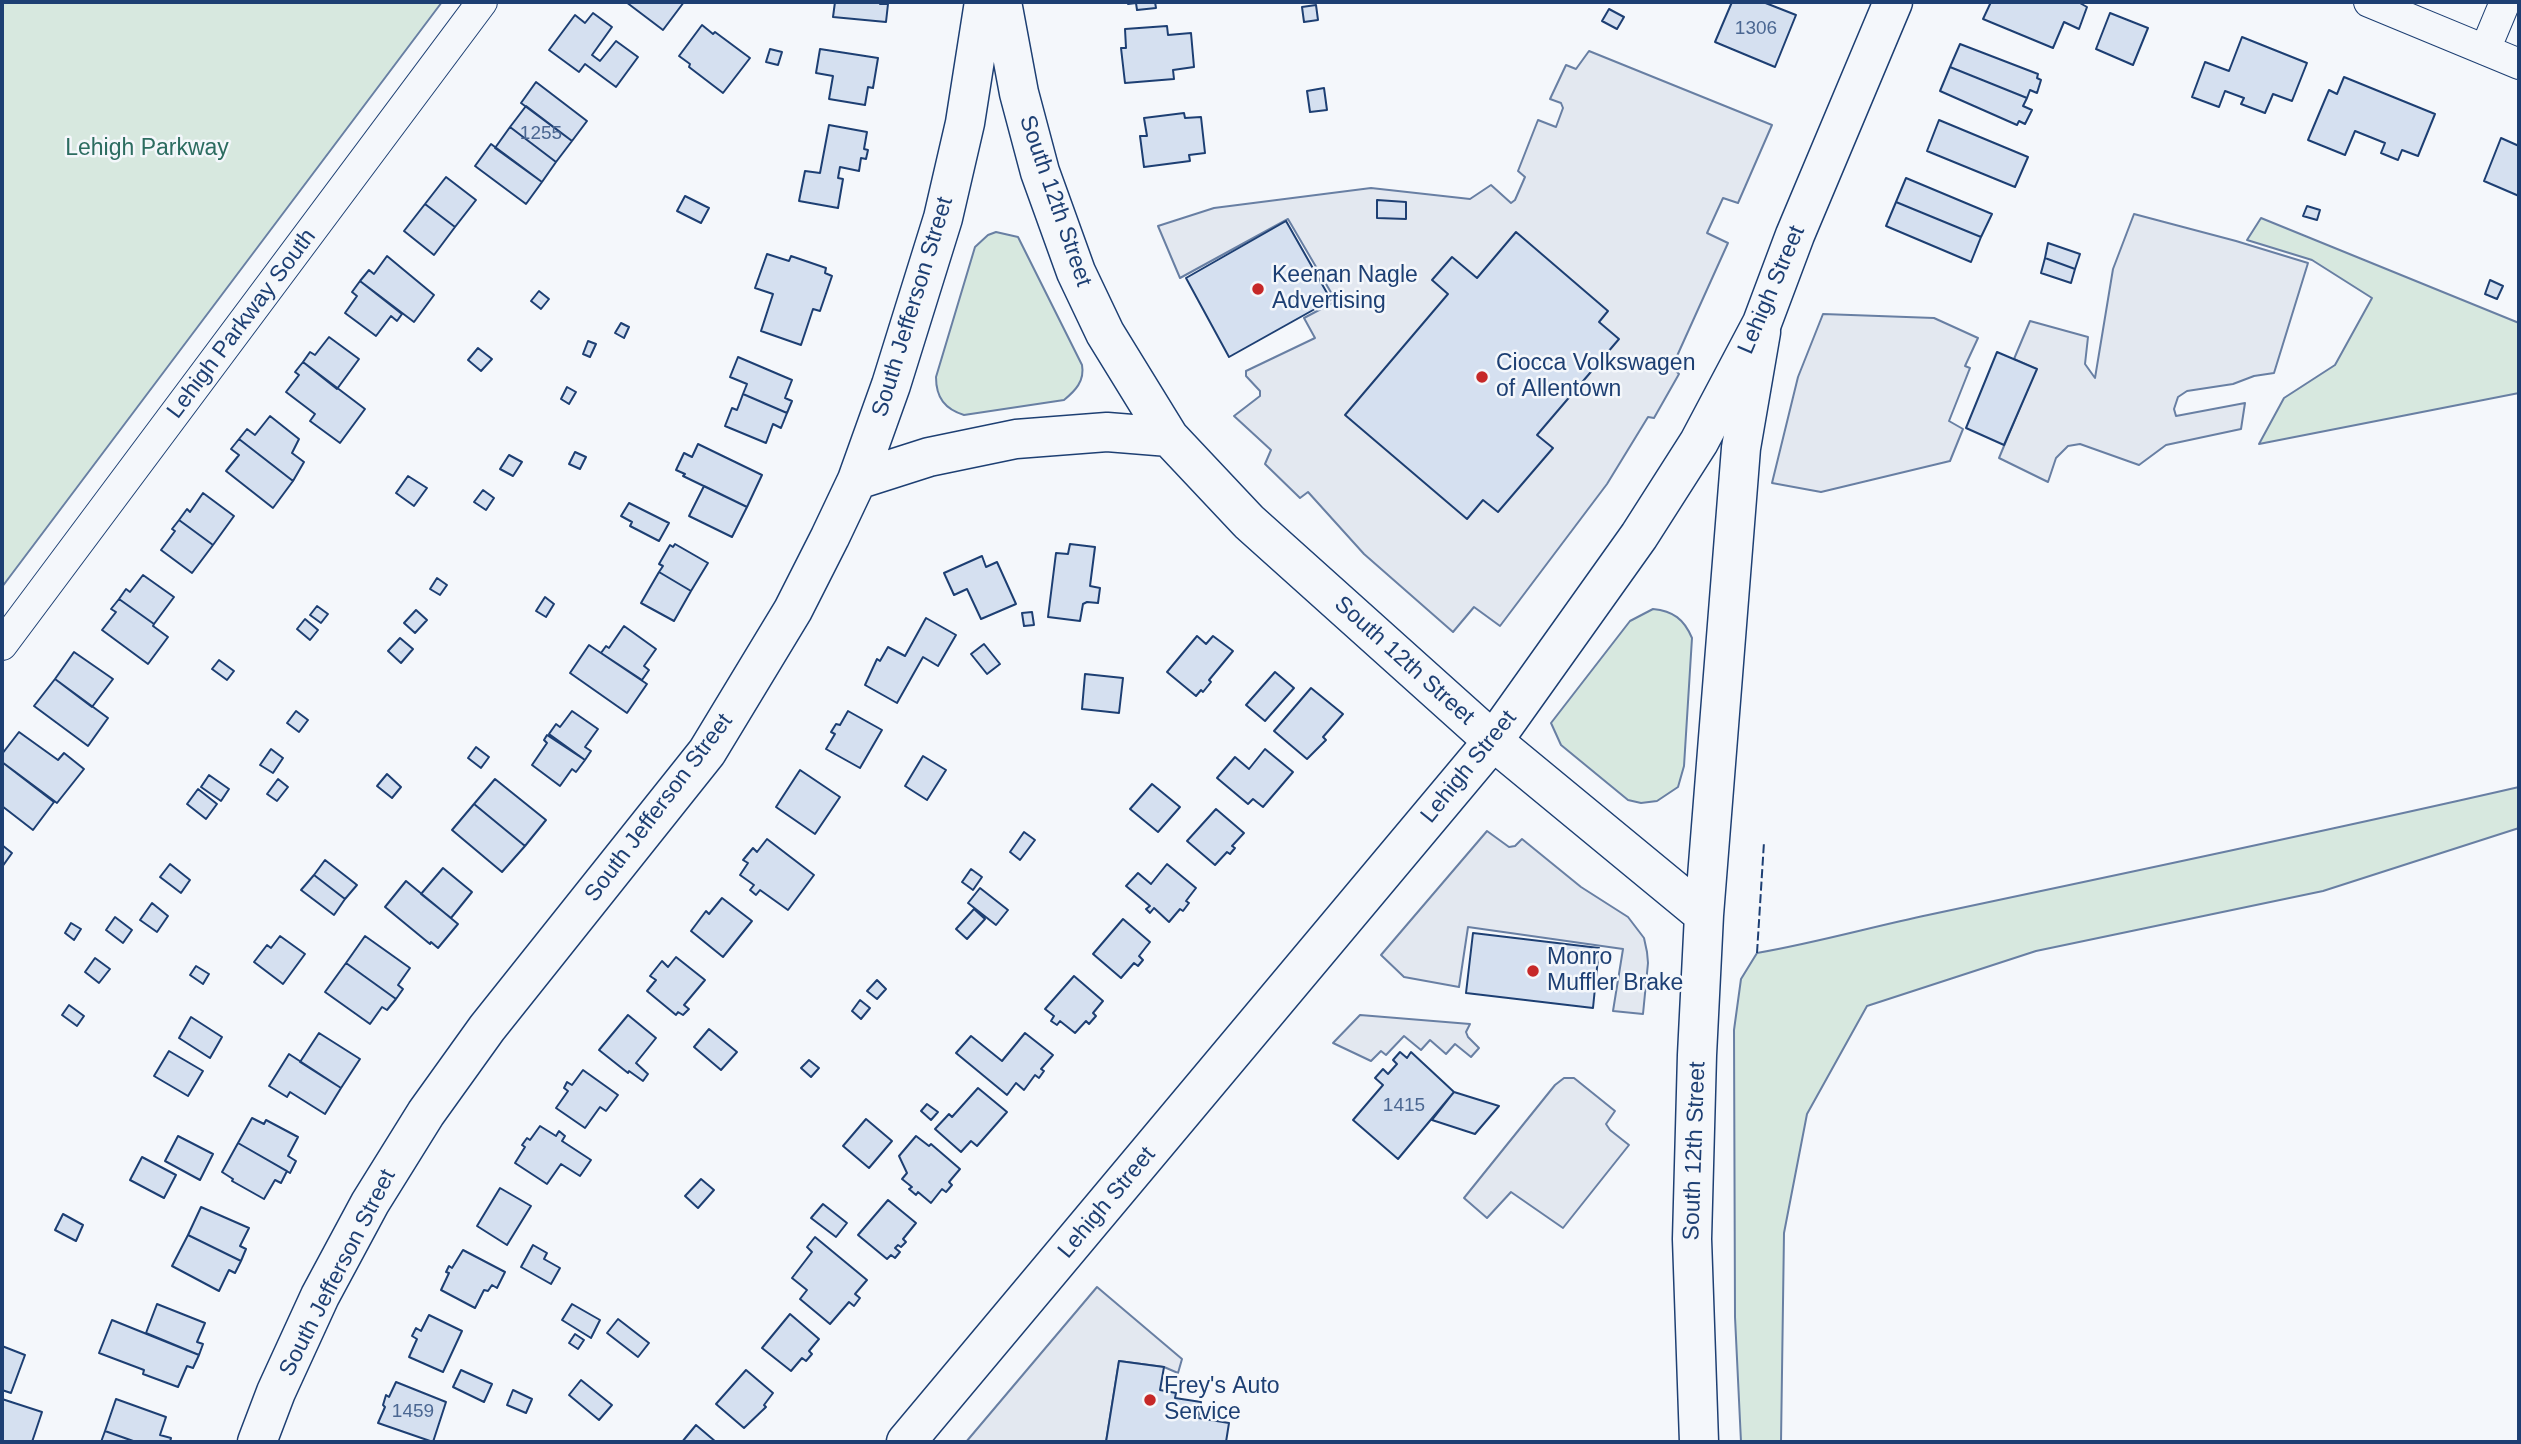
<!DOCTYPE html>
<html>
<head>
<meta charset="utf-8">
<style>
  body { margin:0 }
  #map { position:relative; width:2521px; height:1444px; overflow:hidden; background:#f4f7fb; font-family:Helvetica,sans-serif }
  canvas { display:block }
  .frame { position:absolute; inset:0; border:4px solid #1d3f73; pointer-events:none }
</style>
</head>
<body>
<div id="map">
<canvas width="2521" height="1444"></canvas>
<div class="frame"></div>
</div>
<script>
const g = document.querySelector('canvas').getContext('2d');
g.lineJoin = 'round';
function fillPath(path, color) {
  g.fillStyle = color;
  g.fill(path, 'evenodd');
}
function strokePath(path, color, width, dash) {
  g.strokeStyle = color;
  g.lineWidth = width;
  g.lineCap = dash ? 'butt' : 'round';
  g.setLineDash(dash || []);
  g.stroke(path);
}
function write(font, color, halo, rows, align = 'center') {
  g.font = font + ' Helvetica,sans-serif';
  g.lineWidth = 5;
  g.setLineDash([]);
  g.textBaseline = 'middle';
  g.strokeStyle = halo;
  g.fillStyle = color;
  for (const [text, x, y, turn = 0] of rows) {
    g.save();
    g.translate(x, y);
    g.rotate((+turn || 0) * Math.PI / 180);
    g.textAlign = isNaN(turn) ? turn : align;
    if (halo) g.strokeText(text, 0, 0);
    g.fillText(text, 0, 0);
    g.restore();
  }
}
const green = new Path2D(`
  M2,2H442L2,587Z
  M2261,218L2519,323V393L2259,444L2284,398L2335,365L2372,298L2312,260L2247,240Z
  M996,232L1018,237L1082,365C1085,381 1075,391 1064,400L964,415C945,409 936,398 936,377L975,247L988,235Z
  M1653,609C1673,611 1684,619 1692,638L1684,766L1678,787L1657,801L1641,803L1628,800L1561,745L1551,723L1630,621Z
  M2519,787V828L2323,891L2036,951L1867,1006L1807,1114L1784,1233L1781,1442H1741L1735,1317L1734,1030L1741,979L1757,953C1815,943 1871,927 1928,915C2125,873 2323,832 2519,787Z`);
const parking = new Path2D(`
  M1589,51L1772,125L1738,203L1723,198L1707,233L1728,243L1677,356L1673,368L1679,374L1654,418L1648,417L1607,484L1500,626L1474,607L1453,632L1364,554L1308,492L1300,498L1265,464L1271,450L1234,416L1260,396V391L1246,376V371L1315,338L1304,318L1336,301L1288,219L1180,278L1158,226L1214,208L1371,188L1470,199L1491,185L1511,203L1515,200L1525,177L1518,171L1538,120L1556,127L1563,108L1561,103L1550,99L1566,65L1576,69Z
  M2134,214L2236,241L2308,263L2274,373L2254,376L2233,384L2187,391L2178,397L2174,409L2176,416L2245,403L2241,429L2166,445L2139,465L2080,444L2068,446L2056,458L2048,482L1999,458L2036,369L2014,359L2030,321L2088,337L2085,364L2095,378L2113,269Z
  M1823,314L1934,318L1978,338L1965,366L1970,368L1949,421L1963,429L1950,461L1821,492L1772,483L1798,377Z
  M1487,831L1509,847L1515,846L1522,839L1581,887L1628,917L1644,938L1647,952L1648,963L1643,1014L1613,1011L1623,949L1468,927L1459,987L1404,977L1381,955Z
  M1360,1015L1470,1024L1466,1032L1468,1037L1479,1048L1471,1057L1455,1044L1446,1054L1430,1040L1421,1050L1404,1036L1386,1055L1381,1051L1371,1061L1333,1043Z
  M1564,1078H1574L1615,1111L1606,1124L1610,1130L1629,1145L1563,1228L1511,1192L1487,1218L1464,1198L1555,1085Z
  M1097,1287L1182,1359L1178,1373L1164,1367L1119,1361L1106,1442H966Z`);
const building = new Path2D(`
  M626,2H684L663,30Z
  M835,2H880V4H888L886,22L833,17Z
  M1128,2H1155L1156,8L1137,10L1136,3L1128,4Z
  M1732,2H1763L1796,15L1775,67L1715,42Z
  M1991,2H2078L2087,7L2079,29L2064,22L2053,48L1983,19Z
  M1316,5L1318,20L1304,22L1302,7Z
  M1609,9L1624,17L1617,29L1602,21Z
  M593,13L612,27L592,55L600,61L616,41L638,57L616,87L585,64L579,72L549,50L575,15L585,23Z
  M2110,13L2148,28L2133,65L2096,49Z
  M702,25L713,34L715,32L750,58L723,93L689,67L690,64L679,56Z
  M1167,26L1168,35L1191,33L1194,67L1173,70L1174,79L1125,83L1121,48H1126L1125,29Z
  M2242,37L2307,63L2292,101L2273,94L2265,113L2241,104L2244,98L2225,91L2219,107L2192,97L2205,62L2229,71Z
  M1960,44L2038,74L2037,78L2041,80L2037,93L2030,90L2027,98L1950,67Z
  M770,49L782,52L778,65L766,62Z
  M820,49L878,58L873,88L868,87L865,105L829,99L833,76L816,73Z
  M1950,67L2027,98L2023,106L2032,110L2025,124L2019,121L2017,125L1940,91Z
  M2344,77L2435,114L2418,156L2402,150L2398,160L2381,153L2385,143L2355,131L2345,155L2308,140L2329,90L2337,94Z
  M536,82L587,121L572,141L521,103Z
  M1324,88L1327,110L1310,112L1307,91Z
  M526,106L572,141L556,162L510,127Z
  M1184,113L1185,118L1201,117L1205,153L1189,155L1190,161L1144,167L1140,136H1147L1144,118Z
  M1939,120L2028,157L2015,187L1927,151Z
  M829,125L867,132L864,149L868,150L866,159L861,158L859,171L840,167L838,178L843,179L838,208L799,201L805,171L820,173Z
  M510,127L556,162L542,182L495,148Z
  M2501,138L2519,146V196L2484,181Z
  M491,144L542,182L526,204L475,166Z
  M446,177L476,200L455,227L425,204Z
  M1906,178L1992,214L1981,237L1896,202Z
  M685,196L709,208L701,223L677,211Z
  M1377,200L1406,202V219L1377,218Z
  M1896,202L1981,237L1971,262L1886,226Z
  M425,204L455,227L434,255L404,231Z
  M2307,206L2320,210L2317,220L2303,216Z
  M1286,221L1331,300L1229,357L1186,278Z
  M1516,232L1608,311L1599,322L1619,339L1537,435L1553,448L1498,512L1483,500L1467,519L1345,415L1448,294L1432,280L1452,257L1477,278Z
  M2048,243L2080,254L2075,269L2045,258Z
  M767,254L789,261L791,256L826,268L825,273L832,276L820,311L813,309L801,345L761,331L773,294L755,288Z
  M387,256L434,295L414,322L360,281L369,270L374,274Z
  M2045,258L2075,269L2071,283L2041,273Z
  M2490,280L2503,286L2497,299L2485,294Z
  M360,281L402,314L397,321L391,316L376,336L345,313L357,296L352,292Z
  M539,291L549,299L541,309L531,301Z
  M621,323L629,327L624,338L615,333Z
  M329,337L359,359L337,389L303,362L310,352L315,355Z
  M588,341L596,344L590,357L583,354Z
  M478,348L492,359L481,371L468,360Z
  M1997,352L2037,369L2004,445L1966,428Z
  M738,357L792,380L785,398L792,401L787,413L743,394L747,384L730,377Z
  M303,362L365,409L340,443L310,421L315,414L286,392L299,375L295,372Z
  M567,387L576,392L569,404L561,399Z
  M743,394L787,413L781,428L773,424L766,443L725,426L732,408L737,410Z
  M270,416L299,439L292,453L304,462L293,481L239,439L247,429L255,435Z
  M239,439L293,481L273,508L226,471L239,455L231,449Z
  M698,444L762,475L747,507L683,476L685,474L676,470L684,453L692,457Z
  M575,452L586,457L580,469L569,464Z
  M509,455L522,462L513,476L500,469Z
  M408,476L427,488L414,506L396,493Z
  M704,486L747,507L732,537L689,516Z
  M483,490L494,498L486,510L474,502Z
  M203,493L234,516L213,545L179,520L187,509L190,512Z
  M629,503L669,523L659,541L630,526L632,522L621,516Z
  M179,520L213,545L192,573L161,550L175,531L172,529Z
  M675,544L708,563L691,591L659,572L663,566L659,564L670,545L673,547Z
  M1070,544L1095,547L1090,586L1100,588L1098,603L1087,602L1083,604L1080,621L1048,617L1056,553L1068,554Z
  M982,556L986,567L997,562L1016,604L981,619L967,589L954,595L944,573Z
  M659,572L691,591L674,621L641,603Z
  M143,575L174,597L154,624L119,599L126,589L130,592Z
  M437,578L447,585L440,595L430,589Z
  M545,597L554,604L546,617L536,611Z
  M119,599L154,624L153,626L168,637L148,664L102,630L116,612L111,609Z
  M317,606L328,614L321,623L310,615Z
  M416,610L427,620L415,633L404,623Z
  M1032,612L1034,625L1024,626L1022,613Z
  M926,618L956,635L938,666L923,657L897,703L865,685L877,659L880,661L888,647L905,656Z
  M305,619L318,630L310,640L297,629Z
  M624,626L656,649L644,666L649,670L642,680L601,653L606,646L609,648Z
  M1197,636L1206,644L1213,636L1233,651L1209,680L1211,682L1203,692L1201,690L1196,696L1167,672Z
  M400,638L413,649L401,663L388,651Z
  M984,644L1000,664L987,674L971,654Z
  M589,645L647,684L627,713L570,673Z
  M74,652L113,679L92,707L55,679Z
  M219,660L234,671L227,680L212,669Z
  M1275,672L1294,688L1265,721L1246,705Z
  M1085,674L1123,678L1119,713L1082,709Z
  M55,679L108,718L88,746L34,706Z
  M1311,688L1343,714L1323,737L1326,740L1307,759L1274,731Z
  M296,711L308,720L299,732L287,723Z
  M572,711L598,729L585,747L591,751L585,760L549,734L556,724L560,727Z
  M848,711L882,730L860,768L826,749L835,734L831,732L836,724L840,725Z
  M19,732L58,760L64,753L84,769L57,803L2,762V754Z
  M547,735L585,760L576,772L572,769L560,786L532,765L547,743L544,740Z
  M476,747L489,757L481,768L468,758Z
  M271,749L283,758L273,773L260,765Z
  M1265,749L1293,772L1263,807L1253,799L1248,804L1217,778L1235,757L1249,769Z
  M923,756L946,770L927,800L905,786Z
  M2,762L54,802L33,830L2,806Z
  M800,770L840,797L815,834L776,807Z
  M387,774L401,787L392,798L377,786Z
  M209,775L229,789L221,801L201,787Z
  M278,779L288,787L277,801L267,794Z
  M495,779L546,820L525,846L474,804Z
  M1152,784L1180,807L1158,832L1130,809Z
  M198,789L217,804L206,819L187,804Z
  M474,804L525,846L502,872L452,830Z
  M1216,809L1244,833L1232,846L1235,848L1230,854L1227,852L1215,865L1187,841Z
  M1024,832L1035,840L1020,860L1010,852Z
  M767,839L814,875L788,910L760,890L756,895L750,890L754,885L740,875L748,863L743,860L753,848L757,852Z
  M2,845L12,853L2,867Z
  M325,860L357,885L345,899L314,875Z
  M170,864L190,880L181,893L160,877Z
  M1167,864L1196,888L1186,901L1189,903L1183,911L1180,909L1169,922L1154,908L1150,913L1146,909L1150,906L1126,886L1138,873L1151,884Z
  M443,868L472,892L451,918L421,894Z
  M971,869L982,877L973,890L962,882Z
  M314,875L345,899L334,915L301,890Z
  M406,881L458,924L438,948L431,942L430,944L385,907Z
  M980,888L1008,910L996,925L968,903Z
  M722,898L752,921L723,957L691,931L706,911L709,914Z
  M152,903L168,916L157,932L140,920Z
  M974,909L985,919L967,939L956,929Z
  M115,917L132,930L123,943L106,930Z
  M1123,919L1150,942L1139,956L1143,960L1138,966L1134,963L1121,978L1093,954Z
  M71,923L81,929L74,940L65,933Z
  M1473,933L1599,948L1593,1008L1466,993Z
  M280,936L305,954L283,984L254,962L267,945L271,948Z
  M365,936L410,968L398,985L403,989L396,999L346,963Z
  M676,957L705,980L684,1005L689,1009L683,1015L678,1012L676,1015L647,991L656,980L650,976L662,961L668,967Z
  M95,958L110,969L99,983L85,972Z
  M346,963L396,999L387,1010L382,1007L370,1024L325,992Z
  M196,966L209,974L203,984L190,975Z
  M1074,976L1103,1001L1093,1013L1096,1016L1089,1024L1086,1021L1075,1033L1060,1021L1057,1025L1051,1021L1054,1016L1045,1009Z
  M877,980L886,989L877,999L867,991Z
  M860,1000L870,1008L861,1019L852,1011Z
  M69,1005L84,1016L77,1026L62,1015Z
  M628,1015L656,1038L636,1063L648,1074L643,1081L629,1071L628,1073L599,1050Z
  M191,1017L222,1037L210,1058L179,1038Z
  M709,1029L737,1052L721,1070L694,1047Z
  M319,1033L360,1059L341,1088L300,1062Z
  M1025,1033L1053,1055L1041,1069L1044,1071L1039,1078L1035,1075L1024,1090L1016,1083L1007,1095L956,1053L971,1036L1002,1061Z
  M169,1051L203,1071L188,1096L154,1076Z
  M1400,1052L1407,1058L1411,1052L1454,1092L1398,1159L1353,1120L1383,1085L1375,1078L1383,1069L1388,1074L1397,1064L1393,1060Z
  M289,1054L341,1088L325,1114L290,1092L287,1097L269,1086Z
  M809,1060L819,1068L811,1077L801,1068Z
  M583,1070L618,1095L606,1111L600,1107L585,1128L556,1108L568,1091L564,1088L567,1082L572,1085Z
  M978,1088L1007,1112L977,1146L971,1141L961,1152L935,1129L949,1114L952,1117Z
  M1454,1092L1470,1097L1499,1106L1475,1134L1432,1120Z
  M927,1104L938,1112L931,1120L921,1111Z
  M252,1118L264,1124L266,1120L298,1137L288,1156L296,1161L290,1173L238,1143Z
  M866,1119L892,1141L869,1168L843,1146Z
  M540,1126L556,1136L559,1131L565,1136L562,1141L591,1160L580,1176L561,1164L547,1184L515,1163L525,1147L522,1145L527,1138L530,1140Z
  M178,1136L213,1154L200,1180L165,1161Z
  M916,1136L929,1146L931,1144L960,1169L949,1182L952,1185L946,1192L942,1189L931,1203L918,1192L916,1195L909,1189L912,1187L902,1179L907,1173L899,1156Z
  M238,1143L287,1171L281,1183L275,1180L264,1199L232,1181L233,1179L222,1172Z
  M142,1157L176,1175L164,1198L130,1180Z
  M701,1179L714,1190L698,1208L685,1196Z
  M500,1188L531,1206L507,1245L477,1226Z
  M888,1200L916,1223L903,1239L906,1242L901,1247L898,1245L895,1248L900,1252L895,1258L891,1255L887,1259L858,1235Z
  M823,1204L847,1223L836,1237L811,1218Z
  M201,1207L249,1228L240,1246L246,1249L241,1261L188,1235Z
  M63,1214L83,1225L76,1241L55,1230Z
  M188,1235L241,1261L235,1273L229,1270L219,1291L172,1266Z
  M815,1237L867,1280L855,1294L860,1298L854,1306L849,1302L830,1324L800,1299L807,1290L792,1278L812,1252L807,1247Z
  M533,1245L547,1253L544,1259L560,1268L551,1284L521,1267Z
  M463,1250L505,1272L497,1288L492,1285L488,1291L484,1290L475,1308L441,1290L449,1273L446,1272L449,1266L452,1268Z
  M157,1304L205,1323L197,1342L203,1344L199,1355L146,1333Z
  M572,1304L600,1320L591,1338L562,1320Z
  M790,1314L819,1339L809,1351L812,1354L806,1361L802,1358L791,1371L762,1348Z
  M429,1315L462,1331L443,1372L409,1357L417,1339L412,1336L416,1328L421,1331Z
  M618,1319L649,1343L638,1357L607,1333Z
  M112,1320L199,1355L193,1368L187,1366L178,1387L143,1374L144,1370L99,1353Z
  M575,1334L584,1340L578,1349L569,1343Z
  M2,1346L25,1355L11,1393L2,1390Z
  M1119,1361L1164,1367L1160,1390L1176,1393L1175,1398L1201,1402L1198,1418L1229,1423L1226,1442H1106Z
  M461,1370L492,1384L484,1402L453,1387Z
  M746,1370L773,1393L764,1405L766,1407L744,1428L716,1404Z
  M581,1380L612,1405L599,1420L569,1395Z
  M396,1382L446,1402L433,1442L378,1423L385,1407L383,1405L386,1395L389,1397Z
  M513,1390L532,1399L526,1413L507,1405Z
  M2,1399L42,1412L32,1442H2Z
  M116,1399L166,1417L160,1435L171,1438L170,1442H136L105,1431Z
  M696,1425L716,1442H682Z
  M105,1431L136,1442H101Z`);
const street = new Path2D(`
  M2369,2L2519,64
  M2485,50L2505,2
  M2,645L482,2`);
const secondary = new Path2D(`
  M1002,2L1019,93L1040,172L1076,272L1105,333L1169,437L1249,522L1493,741L1704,915
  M857,480L929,457L1016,439L1107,432L1169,437
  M257,1442L276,1392L320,1296L370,1203L426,1113L487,1028L707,752L793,610L830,537L857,480L891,385L943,218L965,123L984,2
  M1699,1442L1692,1239L1697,1055L1704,915L1741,448L1761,332`);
const primary = new Path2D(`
  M906,1442L1493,741L1639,536L1699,442L1762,323L1795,235L1893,2`);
const fence = new Path2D(`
  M1757,953L1764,842`);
const markers = [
  [1258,289,7,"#c62828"],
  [1482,377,7,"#c62828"],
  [1533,971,7,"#c62828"],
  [1150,1400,7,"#c62828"]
];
const numberNames = [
  ["1306",1756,29],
  ["1255",541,134],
  ["1415",1404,1106],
  ["1459",413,1412]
];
const parkNames = [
  ["Lehigh Parkway",147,149]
];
const streetNames = [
  ["South 12th Street",1055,201,71],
  ["Lehigh Street",1772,290,-67],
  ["South Jefferson Street",913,307,-73],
  ["Lehigh Parkway South",242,324,-53],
  ["South 12th Street",1404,661,42],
  ["Lehigh Street",1469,767,-51],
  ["South Jefferson Street",659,808,-53],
  ["South 12th Street",1695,1151,-88],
  ["Lehigh Street",1107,1203,-50],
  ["South Jefferson Street",338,1273,-63]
];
const poiNames = [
  ["Keenan Nagle",1272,276],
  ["Advertising",1272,302],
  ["Ciocca Volkswagen",1496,364],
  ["of Allentown",1496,390],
  ["Monro",1547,958],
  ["Muffler Brake",1547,984],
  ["Frey's Auto",1164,1387],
  ["Service",1164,1413]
];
fillPath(green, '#d7e8df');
strokePath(green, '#687fa3', 2);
fillPath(parking, '#e3e8f0');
strokePath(parking, '#687fa3', 2);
fillPath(building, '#d5e0f0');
strokePath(building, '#1d3f73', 2);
strokePath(street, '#1d3f73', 32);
strokePath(secondary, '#1d3f73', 41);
strokePath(primary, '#1d3f73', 41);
strokePath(street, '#f4f7fb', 30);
strokePath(secondary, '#f4f7fb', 38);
strokePath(primary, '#f4f7fb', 38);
strokePath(fence, '#1d3f73', 2, [9, 3.5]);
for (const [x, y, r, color] of markers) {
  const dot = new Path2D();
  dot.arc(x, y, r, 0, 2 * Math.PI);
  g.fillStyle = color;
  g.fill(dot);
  strokePath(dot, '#f4f7fb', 2.5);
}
write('19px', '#4b6792', null, numberNames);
write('23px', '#2c6c60', '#f4f7fb', parkNames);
write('23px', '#1d3f73', '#f4f7fb', streetNames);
write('23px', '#1d3f73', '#f4f7fb', poiNames, 'left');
</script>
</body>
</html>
